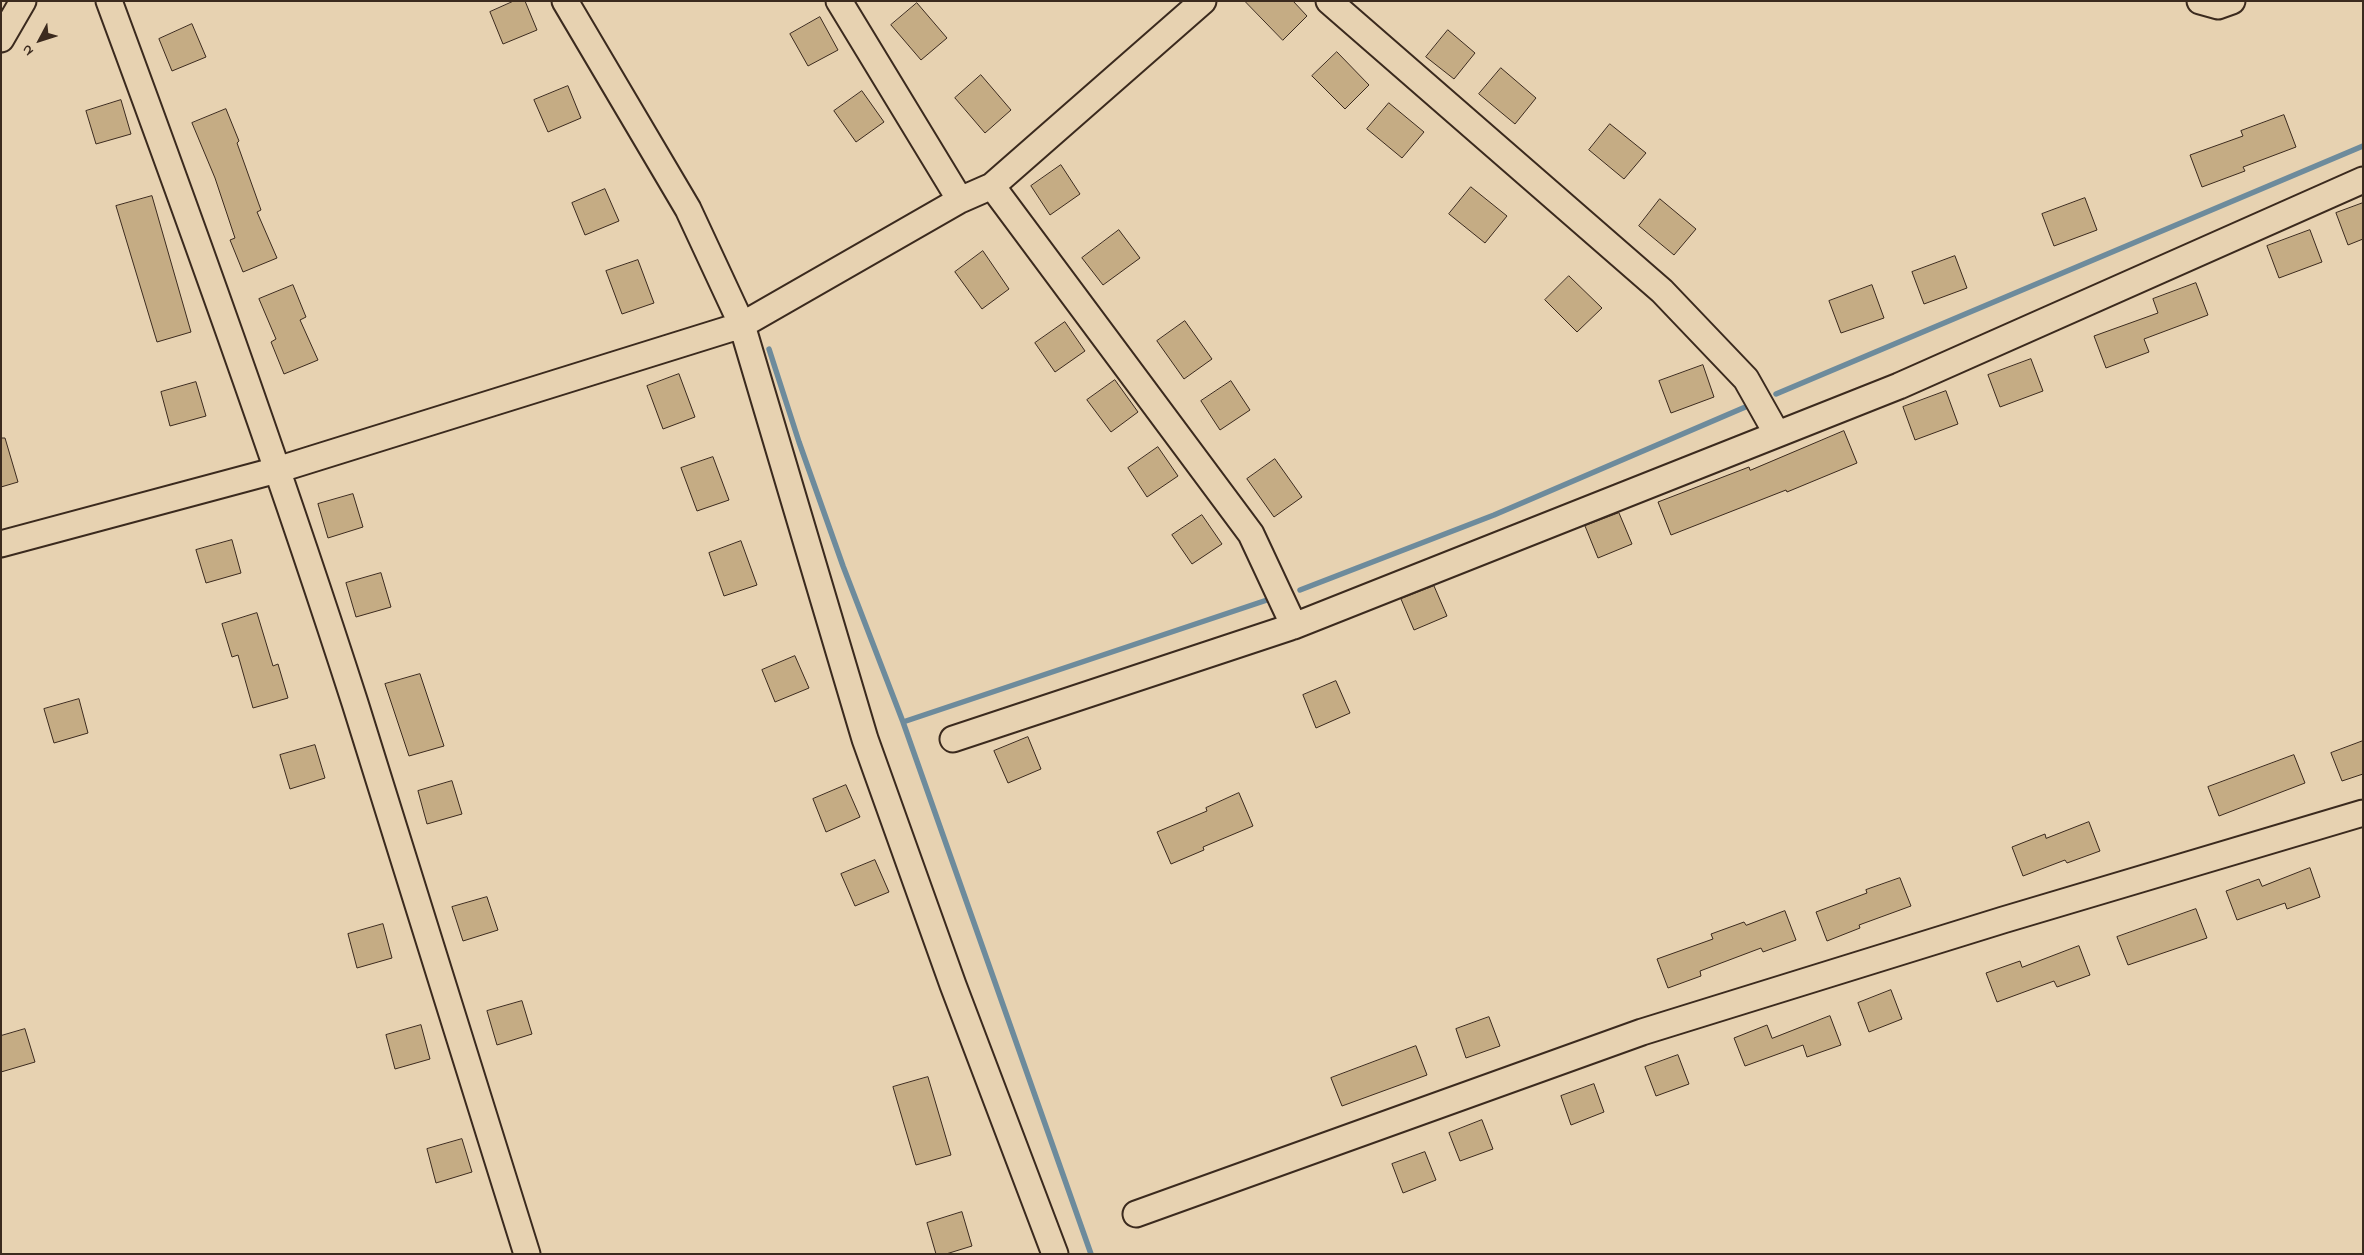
<!DOCTYPE html>
<html>
<head>
<meta charset="utf-8">
<style>
  body { margin:0 }
  #map { position:relative; width:2364px; height:1255px; overflow:hidden; background:#e7d2b1; font-family:"Indie Flower",sans-serif }
  canvas { display:block }
  .frame { position:absolute; inset:0; border:2px solid #3b2a1e; pointer-events:none }
  .north { position:absolute; left:15px; top:15px; width:50px; height:50px; -webkit-text-stroke:4px #e7d2b1; paint-order:stroke; rotate:230deg; font-size:14px; font-weight:700; line-height:20px; text-align:center; color:#3b2a1e }
  .north::after { content:''; display:block; margin:auto; width:18px; height:22px; background:#3b2a1e; clip-path:polygon(50% 0,100% 100%,50% 72%,0 100%) }
</style>
</head>
<body>
<div id="map">
<canvas width="2364" height="1255"></canvas>
<div class="frame"></div>
<div class="north">N</div>
</div>
<script>
const g = document.querySelector('canvas').getContext('2d');
g.lineJoin = 'round';
function strokePath(path, color, width, dash) {
  g.strokeStyle = color;
  g.lineWidth = width;
  g.lineCap = dash ? 'butt' : 'round';
  g.setLineDash(dash || []);
  g.stroke(path);
}
function fillPath(path, color) {
  g.fillStyle = color;
  g.fill(path, 'evenodd');
}
const stream = new Path2D(`
  M769,349L799,442L843,566L903,722L1091,1254
  M1776,394L2363,146
  M1300,590L1494,515L1750,405
  M903,722L1270,599`);
const building = new Path2D(`
  M514,1H525L537,30L503,44L490,12Z
  M1245,1H1293L1307,16L1283,40Z
  M917,3L947,38L921,60L891,25Z
  M820,17L838,50L808,66L790,34Z
  M192,24L206,57L172,71L159,39Z
  M1448,30L1475,53L1454,79L1426,57Z
  M1337,52L1369,85L1345,109L1312,76Z
  M1501,68L1536,98L1515,124L1479,94Z
  M981,75L1011,110L985,133L955,98Z
  M568,86L581,118L548,132L534,100Z
  M862,91L884,122L856,142L834,111Z
  M121,100L131,134L96,144L86,111Z
  M1389,103L1424,132L1402,158L1367,129Z
  M226,109L239,141L237,143L261,210L257,212L277,258L243,272L230,240L235,238L215,178L192,123Z
  M2284,115L2296,147L2243,167L2245,171L2202,187L2190,155L2243,136L2241,131Z
  M1610,124L1646,153L1624,179L1589,150Z
  M1061,165L1080,194L1050,215L1031,186Z
  M1471,187L1507,216L1485,243L1449,214Z
  M605,189L619,221L585,235L572,203Z
  M152,196L191,332L157,342L116,206Z
  M2085,198L2097,230L2054,246L2042,214Z
  M1660,199L1696,229L1674,255L1639,226Z
  M2363,203V239L2348,245L2336,213Z
  M1119,230L1140,258L1103,285L1082,258Z
  M2310,230L2322,262L2279,278L2267,246Z
  M983,251L1009,289L982,309L955,272Z
  M1955,256L1967,288L1924,304L1912,272Z
  M638,260L654,303L622,314L606,271Z
  M1569,276L1602,308L1577,332L1545,300Z
  M2196,283L2208,315L2144,339L2149,352L2106,368L2094,336L2158,313L2153,299Z
  M293,285L306,317L300,320L318,360L284,374L271,342L276,339L259,299Z
  M1872,285L1884,318L1841,333L1829,301Z
  M1185,321L1212,359L1184,379L1157,341Z
  M1065,322L1085,351L1055,372L1035,343Z
  M2031,359L2043,391L2000,407L1988,375Z
  M1703,365L1714,397L1671,413L1659,381Z
  M679,374L695,417L663,429L647,386Z
  M1115,380L1138,412L1111,432L1087,400Z
  M1231,381L1250,410L1220,430L1201,401Z
  M196,382L206,416L170,426L161,392Z
  M1946,391L1958,424L1915,440L1903,407Z
  M1844,431L1857,463L1787,492L1786,490L1671,535L1658,502L1749,467L1750,470Z
  M1,438H5L18,482L1,487Z
  M1158,447L1178,476L1147,497L1128,468Z
  M713,457L729,500L697,511L681,468Z
  M1275,459L1302,497L1274,517L1247,479Z
  M353,494L363,527L328,538L318,504Z
  M1619,513L1632,544L1598,558L1585,526Z
  M1202,515L1222,544L1192,564L1172,535Z
  M232,540L241,573L206,583L196,550Z
  M741,541L757,585L724,596L709,553Z
  M381,573L391,607L356,617L346,583Z
  M1434,586L1447,616L1414,630L1401,599Z
  M257,613L273,666L278,664L288,698L253,708L238,655L232,657L222,624Z
  M795,656L809,688L775,702L762,670Z
  M420,674L444,746L409,756L385,684Z
  M1336,681L1350,713L1316,728L1303,695Z
  M79,699L88,733L54,743L44,709Z
  M1028,737L1041,769L1008,783L994,751Z
  M2363,741V774L2342,781L2331,753Z
  M315,745L325,778L290,789L280,755Z
  M2294,755L2305,783L2219,816L2208,787Z
  M452,781L462,814L427,824L418,791Z
  M846,785L860,817L826,832L813,799Z
  M1239,793L1253,826L1203,847L1204,850L1171,864L1157,832L1207,811L1206,808Z
  M2089,822L2100,851L2067,863L2065,860L2023,876L2012,847L2045,834L2046,838Z
  M875,860L889,892L855,906L841,874Z
  M2310,868L2320,897L2287,909L2285,903L2237,920L2226,891L2259,879L2262,886Z
  M1900,878L1911,906L1859,925L1860,928L1827,941L1816,912L1867,893L1866,890Z
  M487,897L498,930L463,941L452,907Z
  M2196,909L2207,938L2128,965L2117,937Z
  M1785,911L1796,940L1763,952L1761,948L1700,971L1701,976L1668,988L1657,959L1713,939L1711,934L1744,922L1746,925Z
  M383,924L392,958L357,968L348,934Z
  M2079,946L2090,975L2057,987L2054,981L1997,1002L1986,973L2020,961L2022,967Z
  M1891,990L1902,1019L1869,1032L1858,1003Z
  M522,1001L532,1034L497,1045L487,1011Z
  M1830,1016L1841,1045L1807,1057L1803,1045L1745,1066L1734,1038L1767,1025L1772,1038Z
  M1489,1017L1500,1046L1466,1058L1456,1029Z
  M421,1025L430,1059L395,1069L386,1035Z
  M25,1029L35,1062L1,1072V1036Z
  M1416,1046L1427,1075L1342,1106L1331,1078Z
  M1678,1055L1689,1084L1656,1096L1645,1067Z
  M928,1077L951,1155L916,1165L893,1087Z
  M1594,1084L1604,1112L1571,1125L1561,1096Z
  M1482,1120L1493,1149L1460,1161L1449,1133Z
  M462,1139L472,1172L436,1183L427,1149Z
  M1425,1152L1436,1180L1403,1193L1392,1164Z
  M962,1212L972,1246L946,1254H936L927,1223Z`);
const minor = new Path2D(`
  M109,1C195,233 279,467 355,703C413,886 470,1070 527,1254
  M565,1L688,209L742,325L865,739L953,985L1055,1254
  M839,1L960,200
  M1329,1L1662,291L1746,379L1777,434
  M2200,1L2218,6L2232,1
  M1,39L23,1
  M992,186L1251,534L1294,626
  M1,544L277,470L742,325L960,200L992,186L1203,1
  M953,739L1294,626L1899,386L2363,180
  M1136,1214L1642,1032L2003,920L2363,813`);
strokePath(stream, '#6d8b9c', 5.5);
fillPath(building, '#c5ac84');
strokePath(building, '#3b2a1e', 1);
strokePath(minor, '#3b2a1e', 29);
strokePath(minor, '#e7d2b1', 25);
</script>
</body>
</html>
